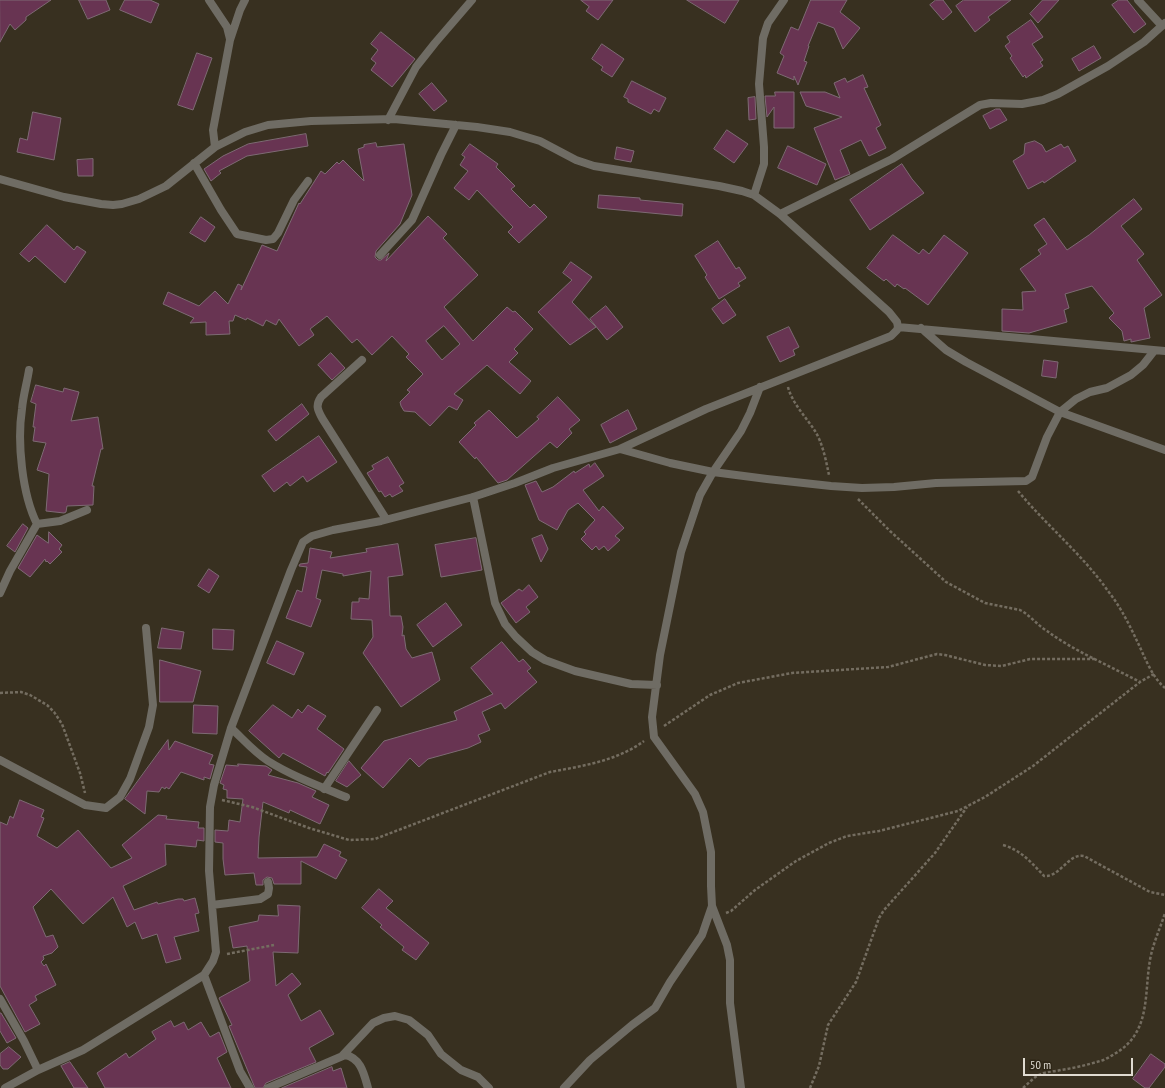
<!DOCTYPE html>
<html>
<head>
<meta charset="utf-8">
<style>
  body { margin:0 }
  #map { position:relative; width:1165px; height:1088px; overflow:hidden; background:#383020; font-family:"PT Sans Narrow",sans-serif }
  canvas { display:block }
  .scale { position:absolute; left:1023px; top:1058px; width:110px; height:18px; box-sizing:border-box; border:2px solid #e0dbd1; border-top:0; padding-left:5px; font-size:12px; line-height:14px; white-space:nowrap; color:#e0dbd1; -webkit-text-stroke:3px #2e2616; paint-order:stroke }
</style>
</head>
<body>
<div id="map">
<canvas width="1165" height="1088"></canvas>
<div class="scale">50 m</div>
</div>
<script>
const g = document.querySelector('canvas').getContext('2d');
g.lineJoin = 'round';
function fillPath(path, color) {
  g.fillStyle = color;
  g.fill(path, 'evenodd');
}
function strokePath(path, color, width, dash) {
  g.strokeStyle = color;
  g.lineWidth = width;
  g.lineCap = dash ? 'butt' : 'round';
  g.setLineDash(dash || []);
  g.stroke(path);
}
const building = new Path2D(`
  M0,0H51L26,17V20L15,30L10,24L0,42Z
  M79,0H106L110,10L88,19Z
  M125,0H150L159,4L151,23L120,10Z
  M581,0H613L598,20L586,11L589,7Z
  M687,0H739L725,23Z
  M811,0H847L840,12L860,28L843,49L834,28L818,22L808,46H809L804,61L807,62L798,85L794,76V80L777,73L784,56L780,53L791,27L798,30Z
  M936,0H943L952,12L943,20L930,5Z
  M964,0H1011L988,17L990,20L975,32L956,6Z
  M1043,0H1059L1038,23L1030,14Z
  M1119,0H1127L1146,24L1134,33L1112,5Z
  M1031,20L1043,37L1032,44L1043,60L1040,62L1043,66L1026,78L1025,75L1023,77L1010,58L1012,56L1005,46L1010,42L1007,37Z
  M381,32L415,59L392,87L371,70L376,63L371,59L378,50L371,44Z
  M602,44L624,59L612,77L601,70L603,67L592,59Z
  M1094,46L1101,58L1079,71L1072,59Z
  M197,53L212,58L193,110L178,105Z
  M863,75L868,87L864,88L881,125L876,128L886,148L869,156L861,140L840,150L850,174L835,180L814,128L842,117L806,106L800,92H825L840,98L834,83L845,78L847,82Z
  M632,81L666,98L659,112L654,109L651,114L628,102V99L624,97Z
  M432,83L447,101L434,111L419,94Z
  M775,92H794V128H774V107L767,117L765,96H775Z
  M755,97L756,119L749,120L748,98Z
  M996,109H1000L1007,120L990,129L983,116Z
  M33,112L61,118L54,160L17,152L20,138L27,140Z
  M727,130L748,144L734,163L714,149Z
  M306,134L308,146L247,156L219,171L221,173L211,181L204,169L223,156L248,144Z
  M1035,141L1042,145L1046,152L1061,144L1064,148L1068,146L1076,161L1044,183L1043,181L1028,189L1013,161L1024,154L1025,144Z
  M376,143L377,147L404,144L412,195L400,224L376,251L375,257L378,260H381L389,253L386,261L428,216L447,234L443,238L478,275L444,307L473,341L507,307L513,312L515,311L533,329L514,349L518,353L509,362L531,381L520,394L487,365L454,394L463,400L457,410L449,406L430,426L415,412L404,411L401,406L400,402L410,392L407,390L423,374L406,357L409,354L392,336L372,355L357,339L352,343L327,316L310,329L314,335L299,346L279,319L276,325L266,320L263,326L247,318L246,320L235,315L233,321H229L230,334L206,335V322L190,323L194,318L163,304L168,292L199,306L215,291L228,304L238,284L242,286L241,290L262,245L277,251L299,203L300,204L321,171L325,174L337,162L339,164L343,160L364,181L358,149L364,147V145ZM444,326L460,344L442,360L426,341Z
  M470,144L498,164L496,167L515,186L511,189L530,208L534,204L547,217L519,243L508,232L513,227L477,190L469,200L454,188L468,171L460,165L465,157L462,155Z
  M788,146L826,164L817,185L778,168Z
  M617,147L634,151L631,162L615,159Z
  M93,159V176H78L77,160Z
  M902,164L912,179L924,193L870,230L850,200Z
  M599,195L640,198V200L683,204L682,216L598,208Z
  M1134,199L1142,209L1121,226L1144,254L1137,260L1162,295L1144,308L1150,338L1131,342V339L1124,341L1122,331L1109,318L1114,313L1092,286L1065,294L1069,308L1064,310L1067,322L1029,333L1002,331V309L1023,310L1022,292L1036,291L1020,269L1041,254L1038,250L1047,244L1034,225L1044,218L1067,250L1089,235Z
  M201,217L215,227L205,242L190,233Z
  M47,225L74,250L77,246L86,252L65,283L35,256L29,262L20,254Z
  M893,235L919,254L923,249L929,254L944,235L968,253L928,305L905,288L904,289L897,284L895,287L886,279L884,281L867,268Z
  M718,241L736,269L739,267L746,278L738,283L740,286L719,299L705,277L707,275L695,256Z
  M571,262L592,277L572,302L596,327L570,345L538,312L572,280L563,273Z
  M725,299L736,315L723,324L712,309Z
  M606,306L623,327L607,340L590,319Z
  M789,327L799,347L793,350L795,355L780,362L767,337Z
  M331,353L345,368L332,380L318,365Z
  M1044,360L1058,362L1056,378L1042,376Z
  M36,385L63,392L64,388L79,392L71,421L98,417L103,449H101L92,486H94L93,505L67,506L66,512L64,513L46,511L49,474L37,470L46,443L33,441L35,427H33L36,404L31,402Z
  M558,397L580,420L569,429L572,433L557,448L550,442L507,480L498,483L476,457L475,459L459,442L476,425L474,423L489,410L517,438L539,419L537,417Z
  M302,404L309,414L276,441L268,431Z
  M628,410L637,429L610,443L601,425Z
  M319,436L337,462L307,482L303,476L290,486L287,482L274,492L262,476Z
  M388,457L404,483L399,486L403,491L392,497L390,494L385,497L381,491L379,492L367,473L374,469L372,466Z
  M595,463L604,476L583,490L599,511L603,506L624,528L615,536L620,540L608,551L604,546L599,550L596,546L592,550L581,539L586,534L584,532L595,520L578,503L568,510L557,530L539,520L525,485L536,481L542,492L553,487L574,471L575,473L589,464L590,467Z
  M23,524L28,528L15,552L7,546Z
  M49,532L62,545L59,549L62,552L50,564L47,561L46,562L45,559L30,577L18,568L37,535L48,543Z
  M542,535L548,549L541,562L532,539Z
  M476,538L482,570L441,577L435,545Z
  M398,544L403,575L388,577L390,616H401L403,627L402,636L404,635L406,649L412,658L432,652L440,680L401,707L363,653L373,637L372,620L351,619L352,602H359V598L369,599L371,571L343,576V574L322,570L316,598L321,600L311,627L286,618L297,590L302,592L307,567L299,566L300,564L308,563L310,548L332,552L330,558L367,552L366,549Z
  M209,569L219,576L209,593L198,586Z
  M529,585L538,597L526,607L530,612L516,623L501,603L519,589L522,591Z
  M446,603L462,625L433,647L417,625Z
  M162,628L184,632L181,649L158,648Z
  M213,629L234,630L233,650L213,649Z
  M277,641L304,653L294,675L267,663Z
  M502,642L519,662L523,659L531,668L527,671L537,682L505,709L501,703L482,712L490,730L478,735L481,742L468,748L428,759L419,767L410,758L383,788L361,768L384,741L457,720L454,712L493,694L471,668Z
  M160,660L201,671L193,702H160Z
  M194,705L218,706L217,734L193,733Z
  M273,705L292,718L298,709L302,713L308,705L326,716L317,729L344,749L328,773L327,772L325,776L283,753L279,758L249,731Z
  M168,740L169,750L175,741L213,755L209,764L214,765L210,779L204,777V780L181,772L169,789L166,787L165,789L162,787L159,792L147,791L145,814L125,799Z
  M349,761L361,775L347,787L336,781Z
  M238,764L266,766L272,770L268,775L298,783L316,791L312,797L329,805L320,824L290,810L289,813L263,802L259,837L258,858L317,857L324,844L341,852L339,856L347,860L336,879L301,861V884H274L272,878L267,877L263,880V885H256L254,873L225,875L223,859V843L215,842V830L228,831L229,820L240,822L243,799L227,798V790L223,789L224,785L220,783L226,765L238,766Z
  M20,800L44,810L41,817L44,818L37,836L57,848L78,830L111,868L132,858L122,845L158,815L167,816L166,819L199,822L198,828H204V841L197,840L196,847L165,844L166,865L123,886L134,910L157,902L158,904L178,899H183L184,901L195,898L199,913L195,914L199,931L174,937L181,959L166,963L157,934L142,939L135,922L127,927L113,897L83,924L51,889L33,907L46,937L53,935L58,947L52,953L43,956L44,959L41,962L44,966L46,964L56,985L35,996L37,1000L29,1005L40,1024L25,1032L0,986V822L7,825L10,816L13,818Z
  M379,889L393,901L386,908L429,943L416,960L402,950L404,947L380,927L382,925L362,908Z
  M278,905L300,906L298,953L273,952L276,986L292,973L301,984L288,995L301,1021L320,1010L334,1034L309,1048L316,1062L266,1083L263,1088H255L229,1026L232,1025L219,998L250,981L247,946L233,948L229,927L258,921L259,915L278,916Z
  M0,1013H1L16,1038L7,1043L0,1031Z
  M171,1021L174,1027L184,1022L188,1030L201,1022L210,1037L219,1032L227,1052L217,1058L231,1088H105L97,1073L126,1053L129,1058L156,1039L152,1032Z
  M9,1047L21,1057L8,1069H3L0,1065V1054Z
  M1151,1054L1165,1064V1067L1149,1088H1145L1133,1079Z
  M70,1062L88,1088H74L61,1066Z
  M332,1067L333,1071L341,1068L347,1088H282Z`);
const path = new Path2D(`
  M788,387C792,403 806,417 815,431C823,444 826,461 829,475
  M1018,491C1047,526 1082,554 1108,591C1120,606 1129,624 1137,641C1145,657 1151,676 1165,688
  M858,499L890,531L946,582L985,603L1020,610C1030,615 1037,625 1047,631C1074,651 1110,666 1140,682
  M0,693L21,692L30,695L47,705L54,712L62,724L80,773L85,793
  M664,726L710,695L738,683L792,673L888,667L937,654L945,655L985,665L1002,666L1030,659H1097
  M222,800L252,807L309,828L349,840L375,839L550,772C582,766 617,761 644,741
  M1003,845C1021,850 1032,863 1044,876C1061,877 1068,853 1084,856L1150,892L1165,895
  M726,913L731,911L755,890L796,861L829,843L847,836L879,831L958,811L985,797L1033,766L1140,682L1154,674
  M227,954L274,945
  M810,1088L819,1066L828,1025L856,982L879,918L884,910L935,853L967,807
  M1023,1088C1028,1084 1032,1079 1037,1076C1045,1071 1053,1072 1061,1070C1074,1068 1087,1065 1100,1061C1105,1060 1111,1056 1116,1053C1151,1032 1144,994 1150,960C1153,943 1160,929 1165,913`);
const street = new Path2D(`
  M209,0L227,27L230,39
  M1138,0L1162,26
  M388,120L416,67L435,43L472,0
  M215,147L213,130L230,40L240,10L245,0
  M194,163L221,210L237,234L266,240L273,239L278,233L294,200L308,181
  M0,179L64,197L101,204L113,205L122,204L139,199L166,186L215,147L245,132L268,125L311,121L394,119L477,127L510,132L540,141L576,160L594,166L719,186L742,191L754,195L780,214L889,312L897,322L898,327L897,330L891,336L706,409L620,449L553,468L515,483L473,497L381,521L333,530L312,536L303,542L291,570L231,728L214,785L210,807L209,871L216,952L213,961L204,975L83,1050L38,1070L5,1088
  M754,195L764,164V147L759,84L763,38L768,23L784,0
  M780,214L892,159L980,105L991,103L1022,104L1043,100L1058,94L1108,66L1144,42L1165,23
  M380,255L412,220L441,155L456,125
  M898,327L1165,351
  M921,328L946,350L966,362L1060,412L1165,450
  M362,360L321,397C315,406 318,410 322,418L386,519
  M620,449L670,463L713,472L767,479L831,486L862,488L894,487L936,483L1026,481L1032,477L1047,437L1060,412L1076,399L1090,392L1107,388L1131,375L1143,365L1154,351
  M473,497L495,603L505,624L516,637L532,652L545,660L575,671L631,684L657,685
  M37,524L60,521L87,510
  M0,593L10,571L37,524C22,494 17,442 22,409C23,396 27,383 29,370
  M231,728C243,739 254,752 268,761C292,776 319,786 346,797
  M0,760L85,805L106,808L120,797L130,779L149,727L153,705L146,628
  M324,789L377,710
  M212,905L260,899L268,894L269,888L268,882
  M204,975L240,1071L250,1088
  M0,999L24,1041L38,1070
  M342,1056L373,1023L384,1018L395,1016L409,1020L428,1035L441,1054L461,1070L478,1077L489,1088
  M268,1088L345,1055C361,1058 364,1074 368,1088
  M564,1088L590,1060L632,1025L655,1008L670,982L702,935L712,906
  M741,1088L730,1003V960L727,945L712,906L711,886V852L703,812L695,794L654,737L652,717L660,655L681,552L700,495L713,472L741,431L750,413L760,387`);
fillPath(building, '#683452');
strokePath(building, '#7e6a74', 1);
strokePath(path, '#746d60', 2.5, [3, 2]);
strokePath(street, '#6f6c64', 8);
</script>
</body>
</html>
